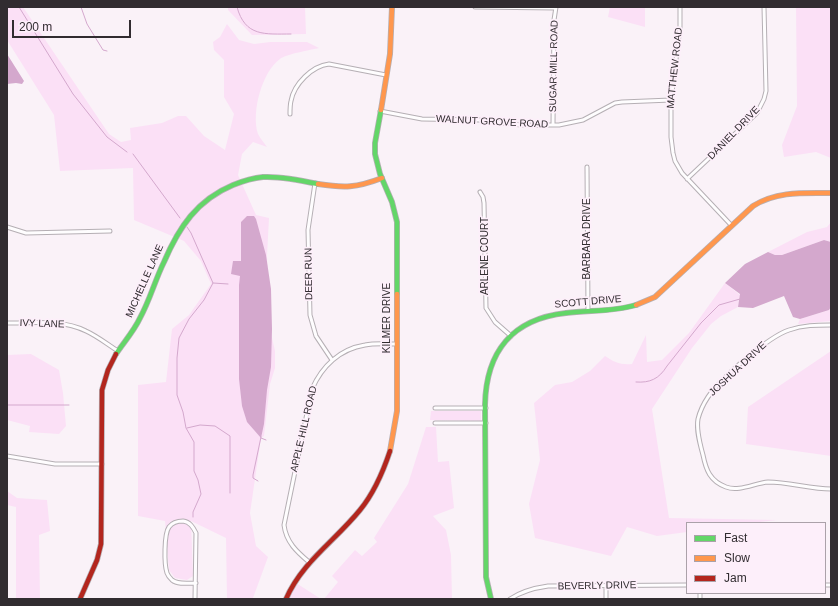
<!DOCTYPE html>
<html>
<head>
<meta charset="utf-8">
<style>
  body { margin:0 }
  #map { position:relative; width:838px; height:606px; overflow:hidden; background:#faf2f8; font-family:Arial,sans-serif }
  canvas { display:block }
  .frame { position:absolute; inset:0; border:8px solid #312c30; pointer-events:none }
  .legend { position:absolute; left:686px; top:522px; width:140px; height:72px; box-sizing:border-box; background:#fdeffa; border:1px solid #aba1a9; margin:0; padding:5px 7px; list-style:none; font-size:12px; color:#312c30 }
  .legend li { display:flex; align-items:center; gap:8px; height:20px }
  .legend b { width:20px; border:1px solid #aba1a9 }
  .scale { position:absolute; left:12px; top:20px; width:119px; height:18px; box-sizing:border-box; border:2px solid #312c30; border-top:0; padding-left:5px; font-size:12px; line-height:14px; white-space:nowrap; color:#312c30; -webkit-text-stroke:3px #fdeffa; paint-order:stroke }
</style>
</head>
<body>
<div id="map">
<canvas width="838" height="606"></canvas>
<div class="frame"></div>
<ul class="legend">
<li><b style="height:5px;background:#63d668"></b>Fast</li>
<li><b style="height:5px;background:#ff974d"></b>Slow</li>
<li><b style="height:5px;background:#b3261e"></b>Jam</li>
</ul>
<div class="scale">200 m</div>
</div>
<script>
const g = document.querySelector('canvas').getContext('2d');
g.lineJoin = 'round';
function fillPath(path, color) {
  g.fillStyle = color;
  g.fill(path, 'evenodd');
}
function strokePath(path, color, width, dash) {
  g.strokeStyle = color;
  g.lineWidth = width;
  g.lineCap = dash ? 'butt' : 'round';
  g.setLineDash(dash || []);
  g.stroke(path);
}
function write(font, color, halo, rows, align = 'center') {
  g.font = font + ' Arial,sans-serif';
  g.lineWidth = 3.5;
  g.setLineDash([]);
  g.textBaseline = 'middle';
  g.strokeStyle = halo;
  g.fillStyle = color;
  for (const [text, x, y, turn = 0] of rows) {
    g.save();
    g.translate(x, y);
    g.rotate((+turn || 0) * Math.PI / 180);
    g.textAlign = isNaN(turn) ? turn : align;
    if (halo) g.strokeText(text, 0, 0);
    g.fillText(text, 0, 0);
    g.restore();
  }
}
const green = new Path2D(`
  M7,7H23L109,134L121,142L131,140L130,128L162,123L178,116H186L204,136L225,150L234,114L224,97V60L214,50L213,42L220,37L227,24L239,40L254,44L270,42H307L319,48C311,50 286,54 280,59C262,72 251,112 258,134C260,138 264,143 267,147L253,142L242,154L238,175L256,215L269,218L267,256L270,329L275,351V368L270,384L264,436L261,438L250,513L256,546L268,557L253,598L256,599H227L226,538L191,521L193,576L187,580L175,578L169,570L165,521L138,516V385L166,382L172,329L189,315L211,284L201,261L184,241L134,220L133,168L60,171L54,115L7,40Z
  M228,7H305L306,34L252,35L228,10Z
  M610,7H645V27L608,17Z
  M796,7H831V158L816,152L784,157L782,145L797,106Z
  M831,222V242L824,240L782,255H775L768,252L807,232L827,227Z
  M725,283L740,295L738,307L721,316L711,324L692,348L652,409L669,518L777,520L752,523H687V532L657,536L627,527L611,556L535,538L529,504L540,460L534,403L555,385L572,382L590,371L605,356C614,362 620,365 632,364L646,335L647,362L662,360L689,333Z
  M831,307V321L798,324L800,319L829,310Z
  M831,351V456L746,444L748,407Z
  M31,354L59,370L63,393L66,426L59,434L29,432L30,426L7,420V355Z
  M431,411H481V421L430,420Z
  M426,427H436L438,462L449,461L454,508L433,516L446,530L451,555L452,599H324L338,582L332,576L355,550L362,556L377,542L374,538L408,484Z
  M7,491L17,498L47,500L50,531L39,535L40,599H16V507L7,505Z
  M293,581L321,599H286Z`);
const water = new Path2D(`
  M7,54L24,81L22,84L16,83L7,84Z
  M247,216H254L256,219L266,255L271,289L272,329L271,367L267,390L264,424L261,438L247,422L242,406L239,379V285L240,276L231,274L233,261H241V222Z
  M824,240L831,242V307L829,310L800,319L793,317L784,296L753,308L738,307L740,294L725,283L745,264L768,252L775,255H782Z`);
const stream = new Path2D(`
  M19,7L73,94L107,137L127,152
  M81,7L87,24L103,50L107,51
  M237,7C245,37 265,34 291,34
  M133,154L180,218
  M187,227L191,233L213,283L204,300L189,319L179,338L177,358V395L183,412L186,428L194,442V471L198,480L201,494L193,512V517
  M213,283L228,284
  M636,382C650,383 659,379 667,366L701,323L719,305L740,299
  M7,405H69
  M187,428L200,425L215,426L230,436V493
  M261,438L266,440
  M258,481L253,478V475L261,437`);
const street = new Path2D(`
  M475,7L556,8
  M680,7V27L671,100V137L673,153L675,161L682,173L732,226
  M380,111L422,119L479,120L521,125H559L583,120L615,103L622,102L671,100
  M290,114C290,110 290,105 291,101C294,84 312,66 329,64L386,75
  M553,125L554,20L556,7
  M587,167L588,311
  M687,179L757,113L764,99L766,91L764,7
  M315,183L308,230L310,315L316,336L332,360
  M480,192L483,197L484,203L486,308L495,322L511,336
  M7,227L26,233L110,231
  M7,323C33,323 62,319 86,331C97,336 107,344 118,351
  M831,325C817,325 803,325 789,330C768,337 721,378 708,397C704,403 700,411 698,419C696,430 700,444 703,455C706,470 710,481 726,487C739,492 755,483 768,482C789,482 810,489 831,489
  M435,408H486
  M435,423H486
  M7,456L55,464H102
  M309,562C297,552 286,542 284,525L312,389C322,366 340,349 365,345C375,343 386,344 396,344
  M825,585H831
  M606,586V599
  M195,599L196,533C193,527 190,522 183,521C178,521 172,523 169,527C164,534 164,564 167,573C168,576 170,578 172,580C178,585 189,583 196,583
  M510,599C522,591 534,588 548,586L687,585
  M700,599V593`);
const fast = new Path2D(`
  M381,110L375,143V154L380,174L392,202L397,222V294
  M116,354C124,342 134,331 140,318C150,300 155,280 164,262C179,227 197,200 233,185C243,181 253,178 263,177C281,176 300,180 318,184
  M491,599L486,577L485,405C486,352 512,319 566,313C590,310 613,312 636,305`);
const slow = new Path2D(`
  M381,110L390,54L392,7
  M318,184C344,188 356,188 382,178
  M636,305L655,297L753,206C777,191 803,193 831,193
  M390,451L397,411V294`);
const jam = new Path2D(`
  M80,599L97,560L101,544L102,390L108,370L116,354
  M286,599C302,562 335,541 360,510C374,493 383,472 390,451`);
const streetNames = [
  ["SUGAR MILL ROAD",554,66,-89],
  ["MATTHEW ROAD",675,68,-84],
  ["WALNUT GROVE ROAD",492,122,3],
  ["DANIEL DRIVE",734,133,-46],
  ["BARBARA DRIVE",587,239,-90],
  ["ARLENE COURT",485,256,-90],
  ["DEER RUN",309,274,-91],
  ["MICHELLE LANE",145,281,-66],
  ["SCOTT DRIVE",588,302,-5],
  ["KILMER DRIVE",387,318,-90],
  ["IVY LANE",42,324,2],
  ["JOSHUA DRIVE",738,369,-43],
  ["APPLE HILL ROAD",304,429,-77],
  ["BEVERLY DRIVE",597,586,-1]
];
fillPath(green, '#fbe0f6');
fillPath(water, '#d4a8cd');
strokePath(stream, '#d4a8cd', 1);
strokePath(street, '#b5afb4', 5);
strokePath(fast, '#b5afb4', 6);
strokePath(slow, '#b5afb4', 6);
strokePath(jam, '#b5afb4', 6);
strokePath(street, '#fefdfe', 3);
strokePath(fast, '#63d668', 4.5);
strokePath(slow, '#ff974d', 4.5);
strokePath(jam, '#b3261e', 4.5);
write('10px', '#312c30', '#fdeffa', streetNames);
</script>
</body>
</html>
